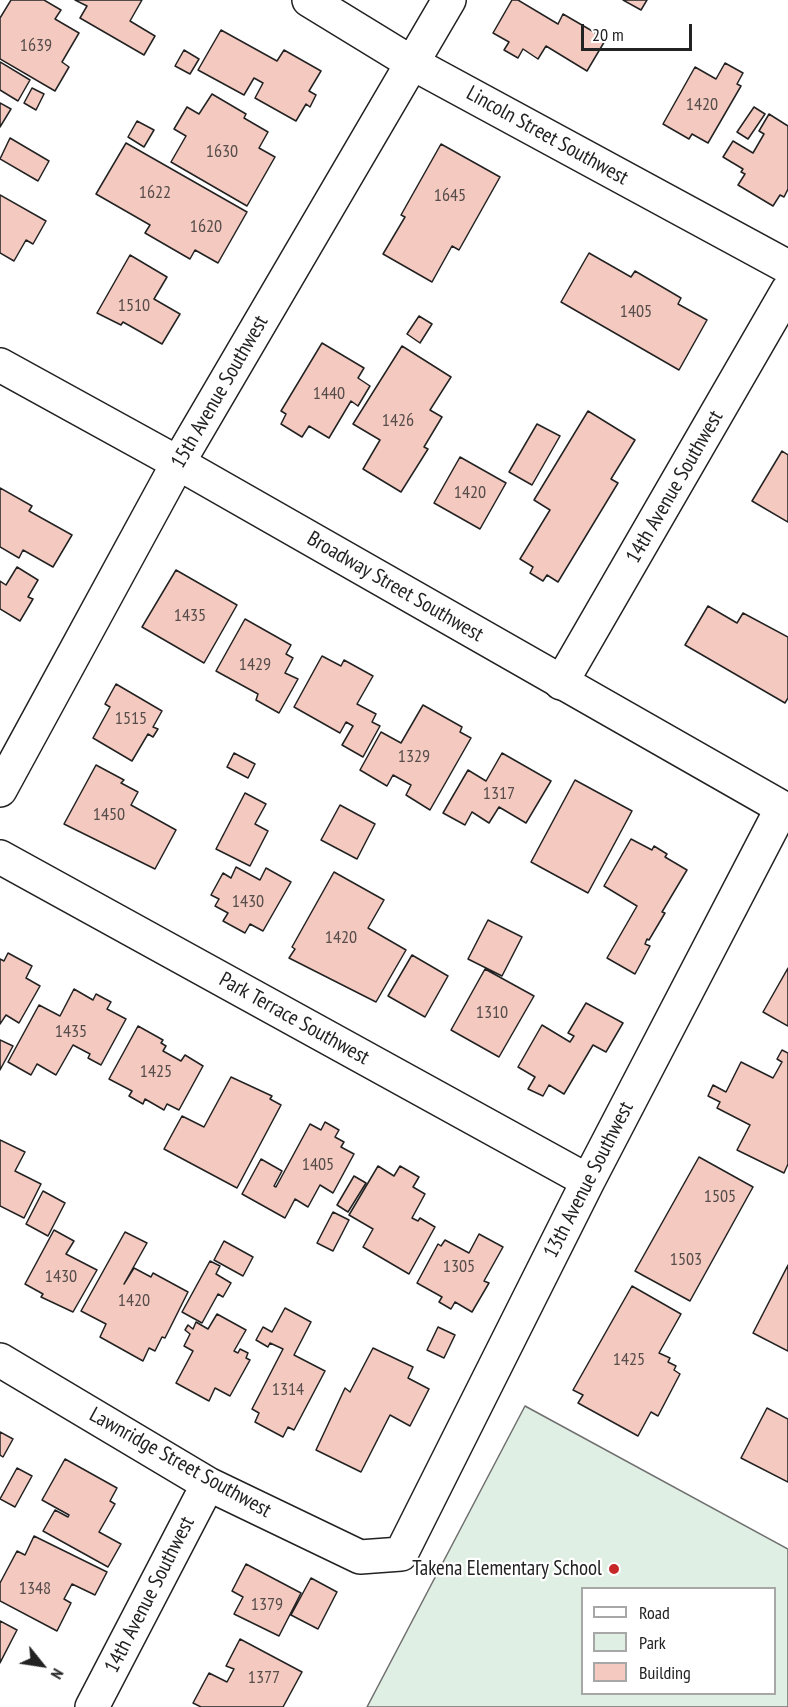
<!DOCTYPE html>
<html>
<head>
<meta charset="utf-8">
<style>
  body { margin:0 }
  #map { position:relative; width:788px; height:1707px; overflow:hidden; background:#fff; font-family:"PT Sans Narrow",sans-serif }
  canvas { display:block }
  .legend { position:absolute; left:581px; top:1587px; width:195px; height:108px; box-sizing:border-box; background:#fff; border:2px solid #a7a7a7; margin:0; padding:8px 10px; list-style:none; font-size:18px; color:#222 }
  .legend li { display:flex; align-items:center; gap:12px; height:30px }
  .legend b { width:30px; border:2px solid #a7a7a7 }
  .north { position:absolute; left:12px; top:1635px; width:60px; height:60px; -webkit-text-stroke:4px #fff; paint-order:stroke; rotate:120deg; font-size:16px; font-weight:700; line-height:24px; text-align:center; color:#222 }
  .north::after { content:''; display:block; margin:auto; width:21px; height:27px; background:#222; clip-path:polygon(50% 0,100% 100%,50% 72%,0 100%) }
  .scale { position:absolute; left:581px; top:24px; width:111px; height:27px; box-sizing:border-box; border:3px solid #222; border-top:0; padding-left:8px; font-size:18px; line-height:21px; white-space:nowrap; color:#222; -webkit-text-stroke:4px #fff; paint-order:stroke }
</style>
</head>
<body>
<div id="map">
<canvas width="788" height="1707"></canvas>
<ul class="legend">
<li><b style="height:8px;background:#fff"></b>Road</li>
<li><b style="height:16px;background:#e0efe3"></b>Park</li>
<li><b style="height:16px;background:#f3c9c0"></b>Building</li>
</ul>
<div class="north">N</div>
<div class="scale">20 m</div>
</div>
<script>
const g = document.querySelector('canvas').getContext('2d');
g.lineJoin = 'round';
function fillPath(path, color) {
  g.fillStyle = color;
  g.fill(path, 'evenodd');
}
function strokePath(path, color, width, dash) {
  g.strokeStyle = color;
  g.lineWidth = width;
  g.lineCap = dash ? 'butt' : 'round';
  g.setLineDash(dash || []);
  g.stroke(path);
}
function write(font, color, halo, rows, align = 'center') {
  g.font = font + ' "PT Sans Narrow",sans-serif';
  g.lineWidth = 4.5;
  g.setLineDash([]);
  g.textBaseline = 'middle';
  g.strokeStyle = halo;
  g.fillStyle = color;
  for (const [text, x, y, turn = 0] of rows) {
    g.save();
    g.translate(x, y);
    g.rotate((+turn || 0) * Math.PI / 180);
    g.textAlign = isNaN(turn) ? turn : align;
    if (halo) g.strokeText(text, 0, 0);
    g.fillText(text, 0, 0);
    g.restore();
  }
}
const green = new Path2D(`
  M525,1406L788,1549V1707H367ZM774,1588V1694H582V1588Z`);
const building = new Path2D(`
  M11,0H44L61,10L55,19L79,33L62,62L69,67L55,91L0,59V18Z
  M75,0H142L130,21L155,36L144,55L80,18L87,6Z
  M512,0H518L558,24L563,14L606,39L587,71L546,46L538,59L523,49L518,58L504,50L509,42L493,33Z
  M623,0H647L641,10Z
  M221,30L277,61L284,50L321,71L309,91L316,95L310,107L306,104L296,121L255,98L263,83L254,78L244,95L198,70Z
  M184,50L199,59L190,74L175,66Z
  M0,62L30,80L18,101L0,90Z
  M725,63L743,73L737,84L741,86L708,143L692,134L689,139L663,124L695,67L716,79Z
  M32,88L44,94L36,110L24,103Z
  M212,94L246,114L244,118L268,132L259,148L275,157L247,206L171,162L186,136L174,129L187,107L199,114Z
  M0,103L11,109L0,127Z
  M754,107L765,114L748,139L737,132Z
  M769,114L788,126V189L784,197L780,195L773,206L738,185L745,174L741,172L743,169L723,157L733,141L753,153L764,134L759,131Z
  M137,121L154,130L144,147L128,137Z
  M10,138L49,161L38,181L0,159Z
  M126,143L247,212L218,263L195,250L190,259L145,233L150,225L96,194Z
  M441,144L500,177L459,250L452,246L432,282L383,254L405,217L401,215Z
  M0,195L46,221L33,244L26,240L14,261L0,253Z
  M589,253L631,277L635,271L681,298L678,304L707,320L679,370L561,302Z
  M130,255L167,277L154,299L180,314L162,344L123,322L121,325L97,313Z
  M419,316L432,324L420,343L407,334Z
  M322,343L364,368L358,378L370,386L358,406L351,401L329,438L309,426L302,437L281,424L286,414L281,411Z
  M402,346L451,377L430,410L442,417L424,447L428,449L401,492L363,469L380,440L353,424Z
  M588,411L635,440L611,479L618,483L558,582L547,575L543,581L530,573L533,567L520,559L550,510L534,500Z
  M537,424L560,436L532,485L509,472Z
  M782,451L788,455V522L752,501Z
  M460,457L506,483L480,529L434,503Z
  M0,488L32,506L29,511L72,535L53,567L23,550L19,558L0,547Z
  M17,567L38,580L28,597L33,599L20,621L0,609V581L6,585Z
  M176,570L237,605L204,663L142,627Z
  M708,606L737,623L743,613L788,637V698L785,703L685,645Z
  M245,619L291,645L286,654L293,658L285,673L298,679L279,713L256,700L258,694L216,671Z
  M322,656L341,666L344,660L373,676L357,704L376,714L372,722L380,726L363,757L342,745L353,726L346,722L340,733L294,707Z
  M116,684L162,711L153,727L158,729L153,737L148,734L132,761L93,738L110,707L105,704Z
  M423,705L462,727L460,732L471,738L430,810L406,795L411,785L393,775L387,786L360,770L381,732L401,743Z
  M234,753L255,764L248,778L227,767Z
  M502,753L551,781L526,823L499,807L489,823L472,812L465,825L443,813L468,770L486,781Z
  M96,765L124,780L121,783L138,792L131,805L176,830L155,869L64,824Z
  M575,780L632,811L588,893L531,862Z
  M245,793L266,804L255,824L268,831L250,866L216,849Z
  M340,805L375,824L357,859L321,840Z
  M631,839L652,850L654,846L667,854L665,857L687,870L662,912L665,913L649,940L647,939L645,944L650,946L635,974L607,958L637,906L604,886Z
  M236,867L260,880L266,868L291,882L263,931L250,924L245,933L223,921L228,913L215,906L219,899L211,895L223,873L231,878Z
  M334,872L384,900L368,928L406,950L376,1002L289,958L295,949L292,947Z
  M488,920L522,937L502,976L468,959Z
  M8,953L32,966L26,978L40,986L19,1023L6,1015L0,1024V959L4,961Z
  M412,955L448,976L425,1017L388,996Z
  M788,968V1026L763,1012Z
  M485,969L534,996L499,1057L451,1030Z
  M74,989L93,1000L96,994L111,1002L107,1009L126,1019L101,1065L88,1058L90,1054L73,1045L56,1075L37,1064L31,1075L8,1062L39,1005L60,1016Z
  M586,1003L623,1023L606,1052L593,1045L564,1094L549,1085L543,1096L528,1089L535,1077L518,1067L542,1025L570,1042L574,1036L568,1033Z
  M138,1026L163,1040L161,1043L166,1046L163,1051L181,1061L185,1055L203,1066L179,1110L167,1104L164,1110L145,1099L143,1104L129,1096L132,1091L109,1079Z
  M0,1040L13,1046L0,1070Z
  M782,1050L788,1053V1164L784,1173L737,1150L750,1125L717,1108L720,1102L708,1096L713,1085L726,1092L741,1062L773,1078L782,1062L777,1059Z
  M231,1077L272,1096L270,1099L281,1105L237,1188L164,1149L182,1116L204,1127Z
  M325,1122L339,1130L335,1137L344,1142L341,1147L354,1154L333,1193L320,1185L308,1207L295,1199L285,1218L242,1194L261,1159L282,1171L274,1186L276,1187L310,1124L321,1130Z
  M0,1140L25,1152L15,1171L41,1184L24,1218L0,1206Z
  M699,1157L753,1187L690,1301L635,1271Z
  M378,1166L394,1176L400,1166L419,1177L413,1187L425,1194L412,1218L418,1221L420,1218L435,1227L409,1274L363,1247L373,1229L349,1215Z
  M354,1176L366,1183L348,1212L337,1205Z
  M43,1191L65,1203L48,1236L26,1224Z
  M333,1212L349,1220L333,1251L317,1243Z
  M54,1230L74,1241L66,1254L97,1270L73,1312L41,1297L43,1294L25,1284Z
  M125,1232L147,1243L124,1284L134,1268L151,1277L153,1273L188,1292L165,1338L162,1337L155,1351L149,1348L143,1361L100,1337L106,1324L81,1311Z
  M479,1234L503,1247L484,1281L489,1283L472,1312L455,1302L451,1309L439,1302L442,1297L417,1283L438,1244L441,1246L445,1240L469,1253Z
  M224,1241L253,1257L243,1276L214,1260Z
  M210,1261L220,1266L216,1274L231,1283L223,1297L218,1294L202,1323L182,1312Z
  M788,1265V1351L753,1333Z
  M632,1286L681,1314L659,1353L670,1358L668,1362L676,1366L674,1370L680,1374L658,1416L651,1412L638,1436L578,1403L583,1395L573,1390Z
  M285,1308L311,1322L294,1355L325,1371L294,1430L288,1427L283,1437L255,1422L259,1413L252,1409L283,1349L270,1343L268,1347L256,1340L263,1327L272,1332Z
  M217,1314L246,1330L234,1351L238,1353L240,1349L248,1353L246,1358L250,1360L230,1396L215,1388L209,1401L176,1383L193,1351L184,1346L190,1334L185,1330L188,1325L193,1329L196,1322L208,1329Z
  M438,1327L455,1335L444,1358L427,1350Z
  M373,1348L413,1367L408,1378L429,1389L410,1426L390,1415L361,1472L316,1450L345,1388L350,1392Z
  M767,1408L788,1419V1482L741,1458Z
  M0,1432L13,1439L3,1457L0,1455Z
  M65,1459L117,1488L110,1501L115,1504L99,1532L121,1544L108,1567L43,1531L55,1510L68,1517L69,1515L42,1500Z
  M17,1468L32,1476L15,1507L0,1499Z
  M34,1536L107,1572L95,1595L72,1584L64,1599L71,1603L57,1631L0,1601V1583L17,1551L25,1555Z
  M246,1564L301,1593L279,1636L234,1614L243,1597L232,1591Z
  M311,1578L337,1592L318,1629L291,1615Z
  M0,1621L17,1630L0,1663Z
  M240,1639L302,1672L283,1707H201L193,1703L209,1673L227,1682L234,1669L226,1666Z`);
const street = new Path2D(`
  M309,0L412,63L788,267
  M561,683L788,290
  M0,790L178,463L449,0
  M0,857L588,1181
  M0,1360L208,1484L360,1557L401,1554L588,1181L782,808
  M92,1707L208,1484`);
const secondary = new Path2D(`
  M0,365L178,463L788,811`);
const markers = [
  [614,1569,6,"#c62828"]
];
const numberNames = [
  ["1639",36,46],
  ["1420",702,105],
  ["1630",222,152],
  ["1622",155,193],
  ["1645",450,196],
  ["1620",206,227],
  ["1510",134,306],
  ["1405",636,312],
  ["1440",329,394],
  ["1426",398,421],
  ["1420",470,493],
  ["1435",190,616],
  ["1429",255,665],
  ["1515",131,719],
  ["1329",414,757],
  ["1317",499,794],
  ["1450",109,815],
  ["1430",248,902],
  ["1420",341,938],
  ["1310",492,1013],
  ["1435",71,1032],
  ["1425",156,1072],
  ["1405",318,1165],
  ["1505",720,1197],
  ["1503",686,1260],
  ["1305",459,1267],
  ["1430",61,1277],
  ["1420",134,1301],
  ["1425",629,1360],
  ["1314",288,1390],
  ["1348",35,1589],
  ["1379",267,1605],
  ["1377",264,1678]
];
const streetNames = [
  ["Lincoln Street Southwest",547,136,29],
  ["15th Avenue Southwest",220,392,-60],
  ["14th Avenue Southwest",675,487,-60],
  ["Broadway Street Southwest",395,587,30],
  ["Park Terrace Southwest",294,1019,29],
  ["13th Avenue Southwest",589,1180,-63],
  ["Lawnridge Street Southwest",180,1463,29],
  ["14th Avenue Southwest",150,1595,-63]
];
const poiNames = [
  ["Takena Elementary School",602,1569]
];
fillPath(green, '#e0efe3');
strokePath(green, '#6f6f6f', 1.5);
fillPath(building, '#f3c9c0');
strokePath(building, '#222', 1.5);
strokePath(street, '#222', 36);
strokePath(secondary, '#222', 36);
strokePath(street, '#fff', 33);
strokePath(secondary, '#fff', 33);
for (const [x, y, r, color] of markers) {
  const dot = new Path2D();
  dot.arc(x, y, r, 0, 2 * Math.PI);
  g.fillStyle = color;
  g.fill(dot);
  strokePath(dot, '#fff', 2);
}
write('18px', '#564c4a', null, numberNames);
write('21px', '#222', '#fff', streetNames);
write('21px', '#222', '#fff', poiNames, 'right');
</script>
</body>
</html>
